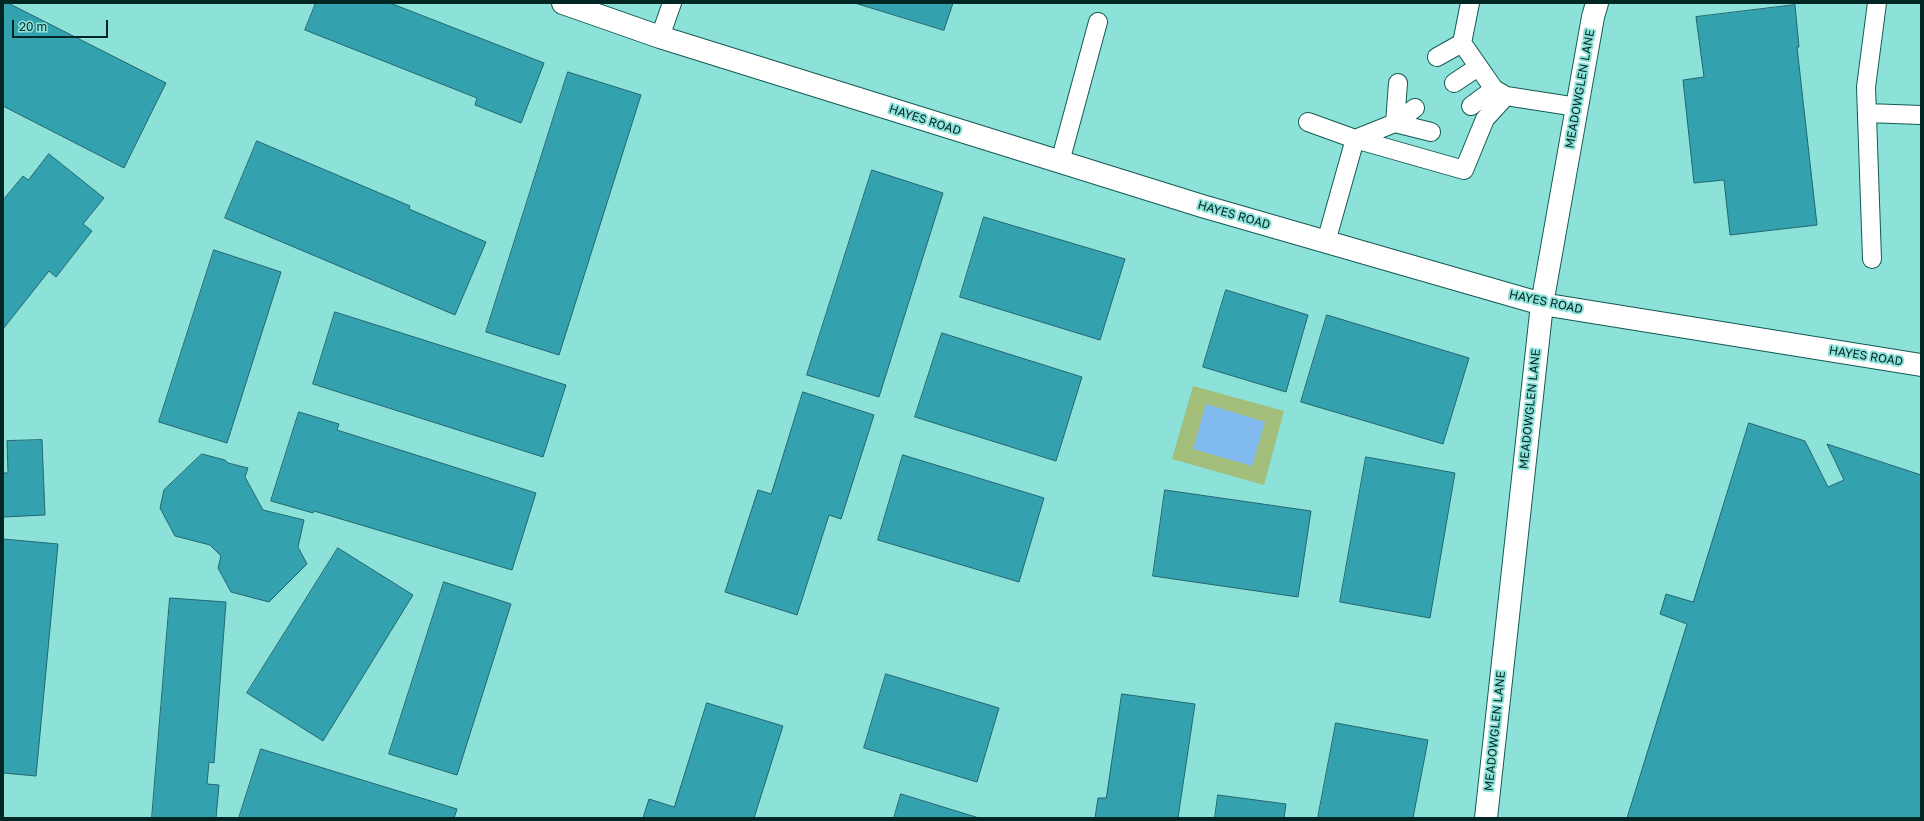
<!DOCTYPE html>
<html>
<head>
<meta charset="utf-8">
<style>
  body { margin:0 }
  #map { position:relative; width:1924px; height:821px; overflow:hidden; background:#8ce1d8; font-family:"Golos Text",sans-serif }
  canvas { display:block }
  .frame { position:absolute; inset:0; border:4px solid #012724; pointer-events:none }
  .scale { position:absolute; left:12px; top:20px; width:96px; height:18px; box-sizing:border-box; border:2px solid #012724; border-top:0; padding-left:5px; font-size:12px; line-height:14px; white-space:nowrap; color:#012724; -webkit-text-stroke:3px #8ce1d8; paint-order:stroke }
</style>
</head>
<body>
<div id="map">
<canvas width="1924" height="821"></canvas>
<div class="frame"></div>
<div class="scale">20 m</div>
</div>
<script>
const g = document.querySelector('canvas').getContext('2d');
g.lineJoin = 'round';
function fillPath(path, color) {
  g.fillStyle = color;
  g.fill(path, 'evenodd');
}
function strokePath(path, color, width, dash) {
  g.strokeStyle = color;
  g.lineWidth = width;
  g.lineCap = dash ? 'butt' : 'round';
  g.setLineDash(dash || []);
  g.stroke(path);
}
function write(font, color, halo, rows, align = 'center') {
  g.font = font + ' "Golos Text",sans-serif';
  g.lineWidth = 4;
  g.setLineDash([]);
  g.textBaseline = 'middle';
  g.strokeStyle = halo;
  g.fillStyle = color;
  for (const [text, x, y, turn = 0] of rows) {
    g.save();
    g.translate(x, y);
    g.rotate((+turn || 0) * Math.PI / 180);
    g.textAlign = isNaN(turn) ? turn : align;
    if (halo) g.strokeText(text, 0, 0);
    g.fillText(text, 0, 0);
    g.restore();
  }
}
const green = new Path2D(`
  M1193,386L1284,411L1264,485L1172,459Z`);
const water = new Path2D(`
  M1206,404L1265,422L1252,466L1193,449Z`);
const building = new Path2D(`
  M3,3H8L166,83L124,168L3,106Z
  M316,3H390L544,63L521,123L475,105L477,98L305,30Z
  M855,3H953L944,30Z
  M1795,5L1799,47H1797L1817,225L1730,235L1724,180L1694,183L1683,80L1704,77L1696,17Z
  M568,72L641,95L559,355L486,332Z
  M257,141L410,206L409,209L486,242L455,315L225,218Z
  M49,154L104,198L83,224L92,231L56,277L49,271L3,329V200L23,176L28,180Z
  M872,170L943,193L879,397L807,375Z
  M984,217L1125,259L1100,340L960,297Z
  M214,250L281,272L227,443L159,422Z
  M1226,290L1308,315L1286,392L1203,367Z
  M335,312L566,385L543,457L313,384Z
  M1327,315L1469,358L1443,444L1301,402Z
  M942,333L1082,377L1056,461L915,417Z
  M803,392L874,415L841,519L829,515L797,615L725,592L758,490L771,494Z
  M299,412L339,424L337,430L536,493L512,570L314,511L313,513L271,501Z
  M1749,423L1805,441L1828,487L1844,480L1827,444L1921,475V818H1627L1687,624L1660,614L1666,594L1693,602Z
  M42,440L45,515L3,517V473H8L7,441Z
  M202,454L225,460L228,463L248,468L245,477L263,510L304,520L298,547L307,564L269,602L231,592L218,568L221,556L210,545L175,536L160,508L164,490Z
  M903,455L1044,498L1019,582L878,540Z
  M1366,457L1455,473L1430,618L1340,602Z
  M1165,490L1311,511L1298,597L1153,576Z
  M3,539L58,544L36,776L3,773Z
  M338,548L413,595L323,741L247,693Z
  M444,582L511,604L457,775L389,754Z
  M170,598L226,602L214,763L209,762L207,784L219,785L216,818H152Z
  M886,674L999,708L977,782L864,748Z
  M1122,694L1195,704L1178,818H1095L1098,798H1106Z
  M707,703L783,726L754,818H643L649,799L674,807Z
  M1336,723L1428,740L1413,818H1318Z
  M261,749L457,809L454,818H239Z
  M901,794L979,818H894Z
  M1218,795L1286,804L1284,818H1215Z`);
const lane = new Path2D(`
  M1470,3L1462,43L1494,89L1506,96
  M660,37L672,3
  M1437,57L1462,43
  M1398,83L1395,123L1431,132
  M1454,83L1478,67
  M1471,106L1494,89
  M1867,113L1921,115
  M1308,122L1355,139L1395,123L1415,108
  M1060,162L1098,22
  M1326,242L1355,139L1464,170L1485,119L1506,96L1577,107
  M1872,259L1866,87L1877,3`);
const secondary = new Path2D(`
  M563,3L660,37L1202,206L1542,304L1921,365
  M1486,818L1542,304L1593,17L1597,3`);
const streetNames = [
  ["MEADOWGLEN LANE",1580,89,-80],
  ["HAYES ROAD",925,120,18],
  ["HAYES ROAD",1234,215,16],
  ["HAYES ROAD",1546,302,12],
  ["HAYES ROAD",1866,356,9],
  ["MEADOWGLEN LANE",1530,409,-84],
  ["MEADOWGLEN LANE",1495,731,-84]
];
fillPath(green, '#a2be7a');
fillPath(water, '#7fb9ee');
fillPath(building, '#34a1af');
strokePath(building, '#24666f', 1);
strokePath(lane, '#145a54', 20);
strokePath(secondary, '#145a54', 24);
strokePath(lane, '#fff', 18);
strokePath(secondary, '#fff', 22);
write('12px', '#012724', '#8ce1d8', streetNames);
</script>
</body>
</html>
